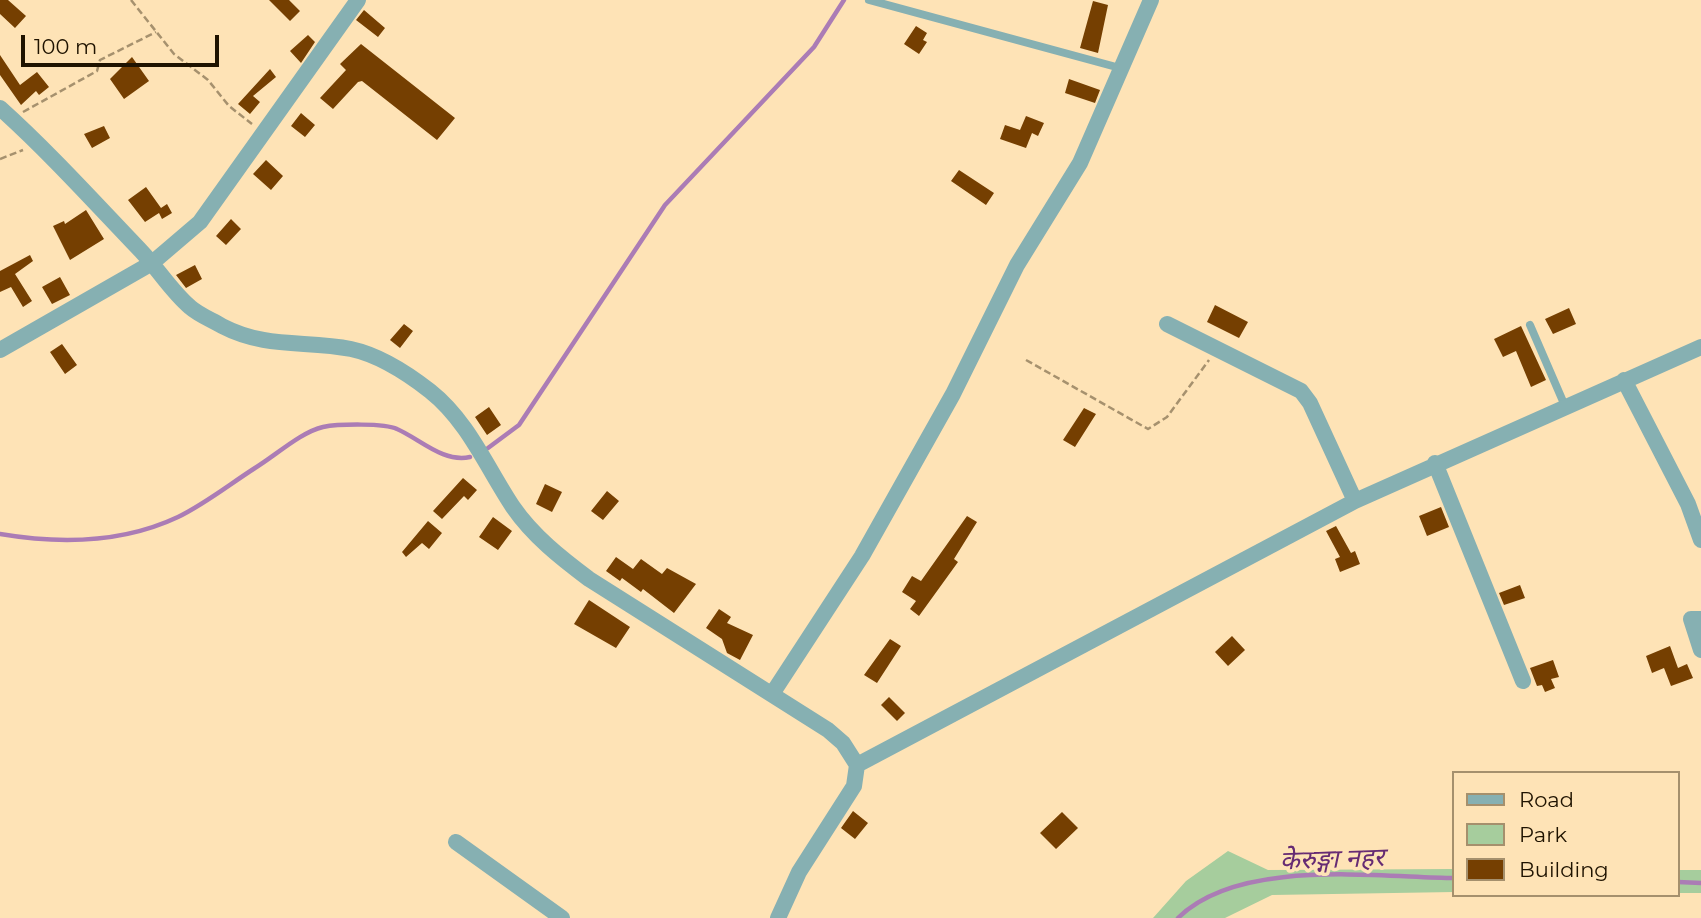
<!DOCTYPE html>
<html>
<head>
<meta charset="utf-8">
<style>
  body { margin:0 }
  #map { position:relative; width:1701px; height:918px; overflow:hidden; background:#fee3b6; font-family:Montserrat,sans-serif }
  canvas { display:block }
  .legend { position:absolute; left:1452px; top:771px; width:228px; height:126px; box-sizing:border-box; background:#fee3b6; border:2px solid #a5906d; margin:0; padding:9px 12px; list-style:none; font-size:21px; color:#1f1300 }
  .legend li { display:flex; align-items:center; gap:14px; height:35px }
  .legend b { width:35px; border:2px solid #a5906d }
  .scale { position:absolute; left:21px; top:35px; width:198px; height:32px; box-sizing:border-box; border:4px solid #1f1300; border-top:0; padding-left:9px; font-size:21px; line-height:24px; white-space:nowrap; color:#1f1300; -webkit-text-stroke:5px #fee3b6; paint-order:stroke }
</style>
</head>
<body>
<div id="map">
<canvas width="1701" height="918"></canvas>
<ul class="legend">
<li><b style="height:9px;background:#86b0b2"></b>Road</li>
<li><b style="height:19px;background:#a6cd9d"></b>Park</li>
<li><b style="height:19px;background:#753f01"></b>Building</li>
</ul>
<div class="scale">100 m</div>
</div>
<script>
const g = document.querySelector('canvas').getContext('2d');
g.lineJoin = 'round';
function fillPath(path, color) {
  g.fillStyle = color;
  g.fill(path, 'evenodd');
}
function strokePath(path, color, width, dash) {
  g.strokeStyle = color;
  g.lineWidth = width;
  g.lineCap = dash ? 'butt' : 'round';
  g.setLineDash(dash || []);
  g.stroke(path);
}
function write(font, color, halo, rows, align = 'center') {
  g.font = font + ' Montserrat,"Noto Sans Devanagari",sans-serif';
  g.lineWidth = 7;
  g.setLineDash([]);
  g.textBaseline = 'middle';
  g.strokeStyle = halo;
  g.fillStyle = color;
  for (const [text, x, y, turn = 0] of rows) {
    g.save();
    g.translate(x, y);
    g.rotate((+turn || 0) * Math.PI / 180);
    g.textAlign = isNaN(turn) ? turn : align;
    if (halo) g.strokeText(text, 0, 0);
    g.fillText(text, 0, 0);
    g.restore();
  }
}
const green = new Path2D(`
  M1228,851L1268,870L1454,869V892L1272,895L1225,918H1153L1186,881Z
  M1678,870H1701V893H1678Z`);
const stream = new Path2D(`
  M488,448L519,425L665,205L814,47L844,0
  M0,534C59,544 123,543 178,517C205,504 230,484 255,468C275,456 301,432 323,427C338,424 385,423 397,429C420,439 443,463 470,457
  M1678,882L1701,883
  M1178,918C1238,858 1375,877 1454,878`);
const building = new Path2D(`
  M0,0H8L26,16L15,28L0,14Z
  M269,0H289L300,11L290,21Z
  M1093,1L1108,5L1098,53L1080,48Z
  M364,10L385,28L378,37L356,20Z
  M916,26L927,33L923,40L927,42L919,54L904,44Z
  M308,35L315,42L301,63L290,51Z
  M361,44L455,118L437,140L362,81L358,82L333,109L320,98L346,70L340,64Z
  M0,55L20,85L37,72L49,87L39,95L36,91L21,105L0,75Z
  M132,57L149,81L124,99L110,79Z
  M270,69L276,77L253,96L260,102L250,114L238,104Z
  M1069,79L1100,90L1095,103L1065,93Z
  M301,113L315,125L305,137L291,126Z
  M1026,116L1044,123L1038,136L1032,133L1026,148L1000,139L1005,125L1020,130Z
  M104,126L110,138L92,148L84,134Z
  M266,160L283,176L271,190L253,174Z
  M959,170L994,193L986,205L951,181Z
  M146,187L161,208L167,204L172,213L162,219L159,213L145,222L128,200Z
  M86,210L104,239L70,260L53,226L64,221L65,224Z
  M231,219L241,229L226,245L216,236Z
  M30,255L33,261L15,274L32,301L23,307L11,287L0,292V271Z
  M195,265L202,279L186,288L176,275Z
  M60,277L70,295L52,304L42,287Z
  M1215,305L1248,322L1239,338L1207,322Z
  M1569,308L1576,324L1553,334L1545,319Z
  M404,324L413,331L400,348L390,340Z
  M1521,326L1546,380L1531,387L1516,351L1503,357L1494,339Z
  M62,344L77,365L65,374L50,352Z
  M489,407L501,425L487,435L475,417Z
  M1084,408L1096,414L1075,447L1063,440Z
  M463,478L477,490L468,500L464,496L442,519L433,511Z
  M545,484L562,492L552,512L536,504Z
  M607,491L619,501L603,520L591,511Z
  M1441,507L1449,527L1427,536L1419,516Z
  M967,516L977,522L954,559L958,562L919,616L910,609L916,601L902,592L912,576L921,581Z
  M493,517L512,531L498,550L479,537Z
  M428,521L442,533L429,549L422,543L406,557L402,552Z
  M1336,526L1351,553L1355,551L1360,564L1340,572L1335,559L1340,557L1326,531Z
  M616,557L633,569L641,559L662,574L667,568L696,584L674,613L643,589L641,592L622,578L620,581L606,571Z
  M1520,585L1525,598L1504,605L1499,593Z
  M589,600L630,627L616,648L574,624Z
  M719,609L731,617L727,623L753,635L740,660L727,653L722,639L706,628Z
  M1232,636L1245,650L1228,666L1215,652Z
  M890,639L901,646L877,683L864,675Z
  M1670,646L1678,668L1687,664L1693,678L1671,686L1664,668L1652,673L1646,656Z
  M1553,660L1559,677L1551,679L1555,688L1545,692L1542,685L1537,686L1530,668Z
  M889,697L905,713L897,721L881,705Z
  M853,811L868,823L855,839L841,828Z
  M1062,812L1078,828L1056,849L1040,833Z`);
const path = new Path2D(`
  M131,0L174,54L208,80L229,106L252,124
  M23,112L97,71L100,60L156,32
  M0,159L23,150
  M1026,360L1148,429L1167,417L1209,360`);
const lane = new Path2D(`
  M869,0L1120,68
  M1530,325L1565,406`);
const street = new Path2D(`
  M0,108C50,153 95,203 141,251C158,269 172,292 190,307C199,315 212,320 222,326C266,349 305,340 351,349C379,355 407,373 430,391C468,421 487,468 513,507C533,536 561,558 589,579L828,730L843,743L857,765L854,786L799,872L778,918
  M1167,324L1301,391L1310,403L1355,501
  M0,350L152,263L200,222L358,0
  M1624,380L1688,504L1701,540
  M1435,463L1523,681
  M1701,619H1691L1701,650
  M772,694L862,556L953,394L1017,265L1080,163L1151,0
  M857,765L1355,501L1701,347
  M456,842L562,918`);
const waterNames = [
  ["केेरुङ्गा नहर",1332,860,-2]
];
fillPath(green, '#a6cd9d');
strokePath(stream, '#ab7cb5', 4.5);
fillPath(building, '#753f01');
strokePath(path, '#a6916e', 2.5, [7, 3.5]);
strokePath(lane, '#86b0b2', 8);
strokePath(street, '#86b0b2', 16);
write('italic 26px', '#662b73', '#fee3b6', waterNames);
</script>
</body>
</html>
